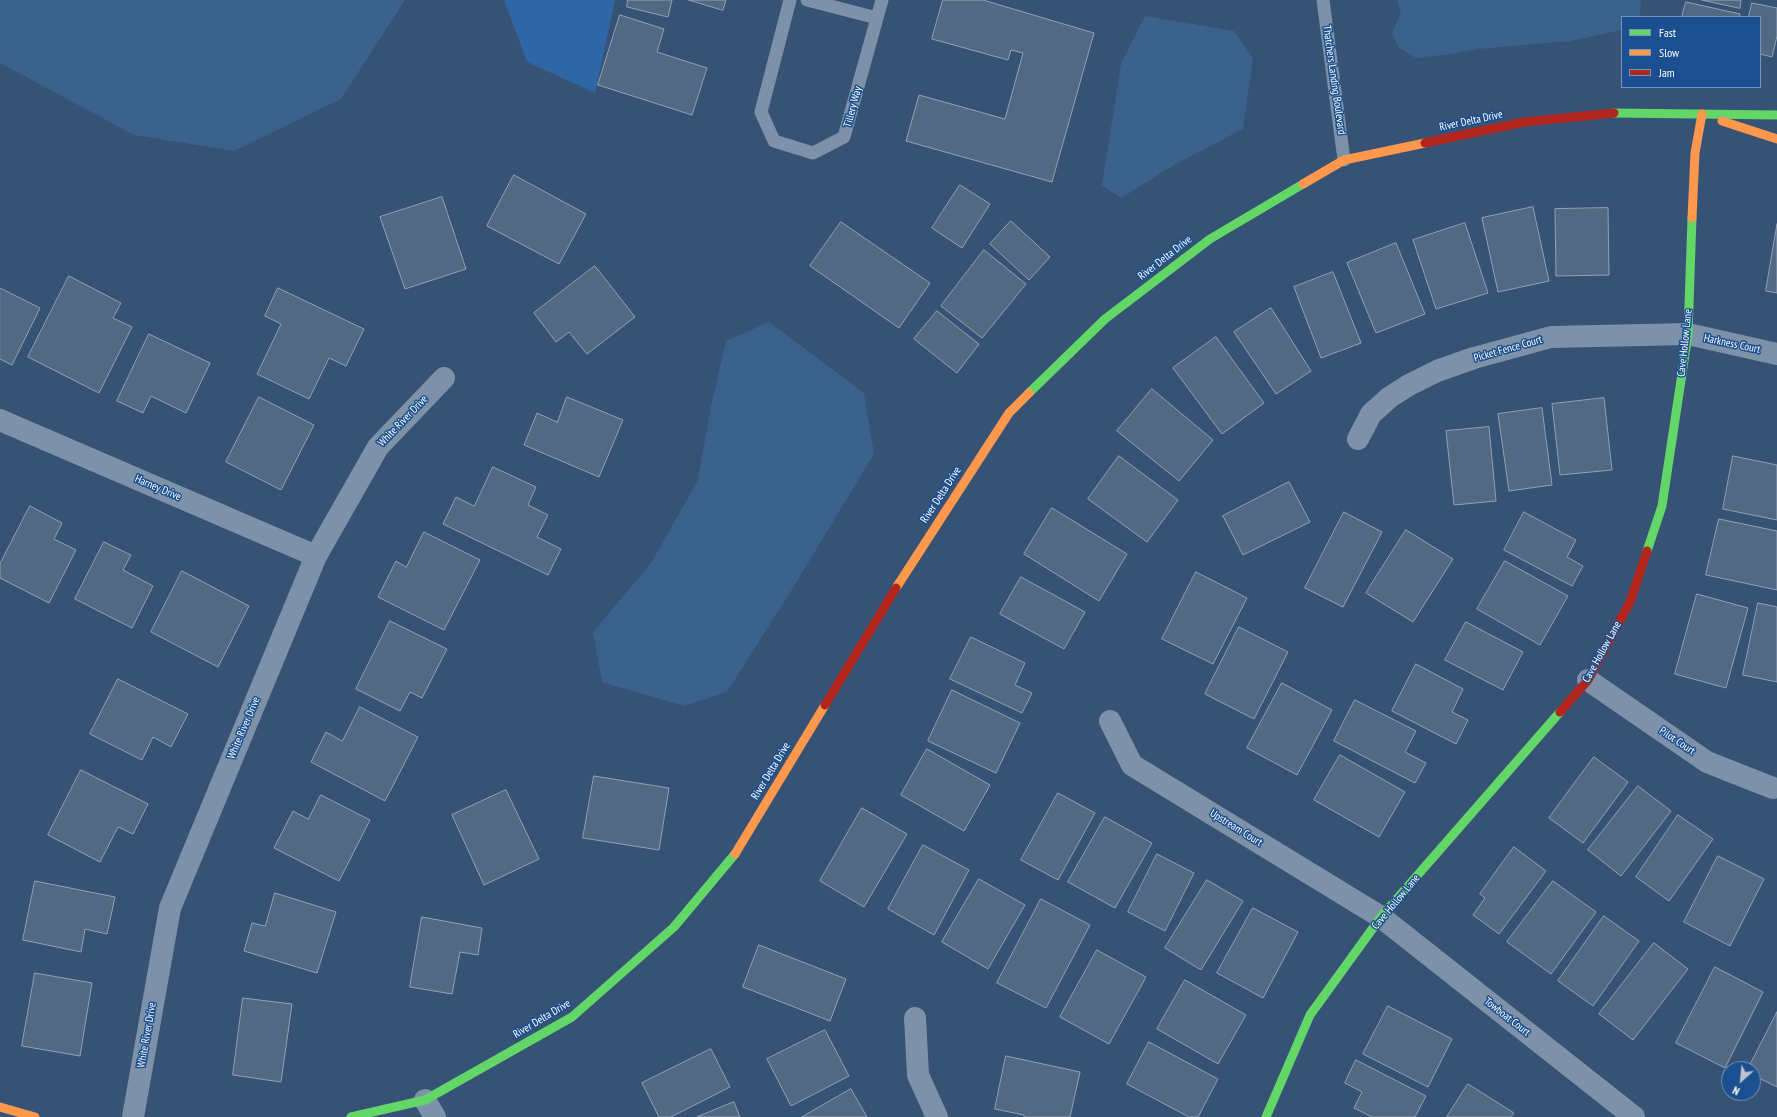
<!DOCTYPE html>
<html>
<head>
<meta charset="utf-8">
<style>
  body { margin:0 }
  #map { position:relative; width:1777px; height:1117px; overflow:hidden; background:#365274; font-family:"PT Sans Narrow",sans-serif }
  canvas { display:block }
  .legend { position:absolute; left:1621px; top:16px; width:140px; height:72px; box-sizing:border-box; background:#1b4f8f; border:1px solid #7695bc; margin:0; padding:5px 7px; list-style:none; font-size:12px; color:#fff }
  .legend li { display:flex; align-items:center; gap:8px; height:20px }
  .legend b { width:20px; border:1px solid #7695bc }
  .north { position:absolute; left:1721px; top:1061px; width:40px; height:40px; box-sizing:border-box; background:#1b4f8f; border:1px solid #7695bc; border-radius:50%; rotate:207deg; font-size:11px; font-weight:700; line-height:16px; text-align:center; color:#fff }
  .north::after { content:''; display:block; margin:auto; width:14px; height:18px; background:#b9c2ce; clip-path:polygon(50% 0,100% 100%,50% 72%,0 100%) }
</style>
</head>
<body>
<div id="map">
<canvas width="1777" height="1117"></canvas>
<ul class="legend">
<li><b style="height:5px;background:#63d668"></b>Fast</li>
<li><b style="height:5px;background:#ff974d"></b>Slow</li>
<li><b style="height:5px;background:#b3261e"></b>Jam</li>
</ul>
<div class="north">N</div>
</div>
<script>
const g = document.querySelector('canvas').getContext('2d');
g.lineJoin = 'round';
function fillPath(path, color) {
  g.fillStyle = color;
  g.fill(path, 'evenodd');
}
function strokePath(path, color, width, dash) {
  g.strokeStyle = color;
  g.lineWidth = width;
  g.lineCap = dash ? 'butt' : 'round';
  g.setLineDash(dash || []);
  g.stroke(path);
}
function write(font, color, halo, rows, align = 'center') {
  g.font = font + ' "PT Sans Narrow",sans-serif';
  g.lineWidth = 3;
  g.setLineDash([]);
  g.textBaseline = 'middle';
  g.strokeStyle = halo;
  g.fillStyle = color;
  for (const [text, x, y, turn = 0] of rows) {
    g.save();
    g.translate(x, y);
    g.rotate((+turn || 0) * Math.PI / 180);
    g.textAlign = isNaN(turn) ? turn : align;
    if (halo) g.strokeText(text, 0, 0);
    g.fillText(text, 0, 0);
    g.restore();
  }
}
const green = new Path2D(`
  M504,0H615L595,93L527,62Z`);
const water = new Path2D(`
  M0,0H405L341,99L234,151L134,135L0,63Z
  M1397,0H1641L1640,17H1622V30L1571,41L1478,49L1451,54L1416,58L1398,47L1392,33L1401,13Z
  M1145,16L1234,31L1253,58L1243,129L1174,165L1121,198L1102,185L1121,64Z
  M769,322L864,393L874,454L791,591L727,692L684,706L602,682L593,632L651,563L698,480L711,406L726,341Z`);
const building = new Path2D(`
  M628,0H672L668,17L627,7Z
  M689,0H726L723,10Z
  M943,0H983L1094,33L1052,182L906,141L919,95L1005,119L1023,53L1011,50L1008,60L932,39Z
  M1702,0H1741L1740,8Z
  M1686,2L1740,14L1739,17H1682Z
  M1752,3L1777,8V36L1772,57L1760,54V17H1749Z
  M620,15L664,29L657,52L707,68L692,115L598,85Z
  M514,175L586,214L559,264L487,226Z
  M960,185L990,204L962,248L932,228Z
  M442,197L466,269L405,289L380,217Z
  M1533,207L1549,281L1498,292L1482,218Z
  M1608,208L1609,275L1556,276L1555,209Z
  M1011,221L1050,257L1029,280L990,244Z
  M841,222L930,283L899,328L810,266Z
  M1465,223L1488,293L1436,309L1413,240Z
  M1777,224V293L1766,291Z
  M1396,243L1425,314L1376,333L1347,263Z
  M984,250L1026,284L982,338L941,306Z
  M595,266L635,317L587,354L569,332L556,342L534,313Z
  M1333,272L1361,343L1321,358L1294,287Z
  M69,276L121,303L113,318L132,327L99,393L28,357Z
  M0,288L40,308L12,365L0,359Z
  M278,288L364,329L346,366L329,358L309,399L257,374L281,324L265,316Z
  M1271,308L1311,371L1276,394L1234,332Z
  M937,311L979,344L957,373L914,339Z
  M149,334L210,363L186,413L151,396L143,413L117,401Z
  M1216,337L1264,403L1222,434L1173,368Z
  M1152,389L1213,440L1179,481L1117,431Z
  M259,397L314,425L281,490L226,462Z
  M567,397L623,420L599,477L524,445L537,413L557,422Z
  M1604,398L1612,470L1560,475L1552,404Z
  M1542,408L1552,485L1509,491L1498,414Z
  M1489,427L1496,501L1454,505L1446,431Z
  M1119,456L1178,500L1147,542L1088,499Z
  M1733,456L1777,465V520L1723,509Z
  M493,467L536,487L528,505L548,515L537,537L561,549L548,575L443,524L456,497L474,506Z
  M1289,482L1310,522L1243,555L1223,516Z
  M30,506L62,523L54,539L76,550L49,603L0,578V564Z
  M1052,508L1127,554L1099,601L1024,554Z
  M1344,512L1382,532L1343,607L1305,588Z
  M1524,512L1576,540L1567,557L1583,566L1572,586L1504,550Z
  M1719,519L1777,531V590L1706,575Z
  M1406,530L1453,559L1413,622L1366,593Z
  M424,532L480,560L444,630L378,597L396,561L406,567Z
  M104,542L131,555L123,570L153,586L132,628L75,599Z
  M1505,561L1568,596L1540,645L1477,609Z
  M182,571L249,606L218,667L151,632Z
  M1196,572L1247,598L1213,664L1162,639Z
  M1021,577L1085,612L1064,649L1000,614Z
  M1697,594L1748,608L1726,688L1675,674Z
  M1758,603L1777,607V682L1743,675Z
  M390,621L447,649L422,698L410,692L400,711L356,689Z
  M1466,622L1523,652L1503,690L1445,660Z
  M1239,627L1288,652L1254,719L1205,694Z
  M971,637L1025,663L1015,685L1032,693L1022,713L950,679Z
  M1416,664L1463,689L1452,712L1468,720L1456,744L1392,711Z
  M118,679L188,714L171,747L153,737L142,760L90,734Z
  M1282,683L1332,710L1297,775L1247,748Z
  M952,690L1020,723L996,773L928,741Z
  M1355,700L1416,731L1405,752L1426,763L1415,783L1334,741Z
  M360,707L418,737L385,801L311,762L326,732L342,741Z
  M927,749L990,785L964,831L901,795Z
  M1340,755L1405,792L1379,837L1314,800Z
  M1594,757L1628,782L1583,843L1549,818Z
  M81,770L148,804L133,834L118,827L100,862L48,835Z
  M594,776L669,788L659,850L583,838Z
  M1638,786L1671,811L1621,876L1588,850Z
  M506,790L539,859L484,885L452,815Z
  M1058,793L1095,813L1058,880L1021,860Z
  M321,795L370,820L339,881L274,848L293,811L308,819Z
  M862,808L907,834L864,907L820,881Z
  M1678,815L1713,839L1669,901L1636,877Z
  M1105,817L1152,843L1115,908L1068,882Z
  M923,845L969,870L934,935L888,909Z
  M1514,847L1546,871L1499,934L1473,915L1485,898L1480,894Z
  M1157,854L1194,873L1165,931L1128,912Z
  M1718,856L1764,879L1730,946L1684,922Z
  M979,879L1025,905L988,969L942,942Z
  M1207,880L1243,901L1201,970L1165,948Z
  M35,881L115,897L107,934L85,929L81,952L23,940Z
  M1553,881L1596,912L1551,974L1507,942Z
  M275,893L336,912L317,973L244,951L252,923L265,926Z
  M1041,899L1090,925L1046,1008L997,983Z
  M1253,908L1298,932L1263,998L1217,973Z
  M1604,916L1639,941L1593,1006L1558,981Z
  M422,917L482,928L478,955L460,952L452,994L410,987Z
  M1654,943L1688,969L1633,1040L1599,1014Z
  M759,945L846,979L830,1021L743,987Z
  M1097,950L1146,977L1109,1044L1060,1017Z
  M1715,967L1763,992L1725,1068L1676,1043Z
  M35,973L92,983L80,1056L22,1046Z
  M1185,980L1246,1015L1218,1064L1157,1029Z
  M243,998L292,1004L281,1082L233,1075Z
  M1388,1006L1452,1039L1428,1087L1363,1054Z
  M1777,1012V1087L1753,1075V1069H1748Z
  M825,1030L849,1076L791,1106L767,1059Z
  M1149,1042L1218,1079L1198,1117H1189L1127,1084Z
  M711,1049L730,1087L671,1117H659L642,1083Z
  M1006,1056L1080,1072L1070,1117H1024V1115L995,1109Z
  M1356,1060L1426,1096L1415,1117H1372L1354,1108L1362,1092L1345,1083Z
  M1468,1084L1514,1113L1511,1117H1447Z
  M851,1089L867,1117H802Z
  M734,1102L740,1117H697Z`);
const lane = new Path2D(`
  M790,0L761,112L774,141L813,153L844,137L882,0
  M807,0L877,18
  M1323,0L1344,160`);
const street = new Path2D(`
  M0,420L316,556
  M1358,439L1371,414L1390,397L1409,385L1437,371L1474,358L1551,337L1688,334L1777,354
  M1588,680L1707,762L1773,788
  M1110,721L1132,765L1381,917L1634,1117
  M915,1018L918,1075L937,1117
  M425,1100L435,1117
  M133,1117L170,908L316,556L378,447L444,378`);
const fast = new Path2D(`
  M1614,113L1777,115
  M1029,393L1105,319L1210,239L1303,184
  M1647,551L1662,506L1688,334L1692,218
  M351,1117L425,1100L572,1017L674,927L735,854
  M1266,1117L1310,1015L1381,917L1560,712`);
const slow = new Path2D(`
  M1722,121L1777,139
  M1303,184L1344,160L1425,143
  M1692,218L1695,153L1702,114
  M896,588L1009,413L1029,393
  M735,854L825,705
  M0,1107L35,1117`);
const jam = new Path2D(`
  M1425,143L1524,122L1614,113
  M825,705L896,588
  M1560,712L1588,680L1630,602L1647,551`);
const streetNames = [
  ["Thatchers Landing Boulevard",1334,80,82],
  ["Tillery Way",853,107,-75],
  ["River Delta Drive",1471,121,-12],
  ["River Delta Drive",1165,258,-38],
  ["Cave Hollow Lane",1685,343,-84],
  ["Harkness Court",1732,344,12],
  ["Picket Fence Court",1508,349,-16],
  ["White River Drive",403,421,-46],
  ["Harney Drive",158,488,23],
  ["River Delta Drive",941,495,-57],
  ["Cave Hollow Lane",1602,652,-61],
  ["White River Drive",244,728,-67],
  ["Pilot Court",1677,741,34],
  ["River Delta Drive",771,771,-59],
  ["Upstream Court",1236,828,32],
  ["Cave Hollow Lane",1396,902,-50],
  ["Towboat Court",1507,1017,38],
  ["River Delta Drive",542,1019,-31],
  ["White River Drive",147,1035,-80]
];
fillPath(green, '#2f66a5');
fillPath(water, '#3b618d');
fillPath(building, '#526984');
strokePath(building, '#92a2b6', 1);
strokePath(lane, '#7d92a8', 13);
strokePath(street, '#7d92a8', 22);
strokePath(fast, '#63d668', 9);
strokePath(slow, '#ff974d', 9);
strokePath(jam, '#b3261e', 9);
write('11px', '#fff', '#1b4f8f', streetNames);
</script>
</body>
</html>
